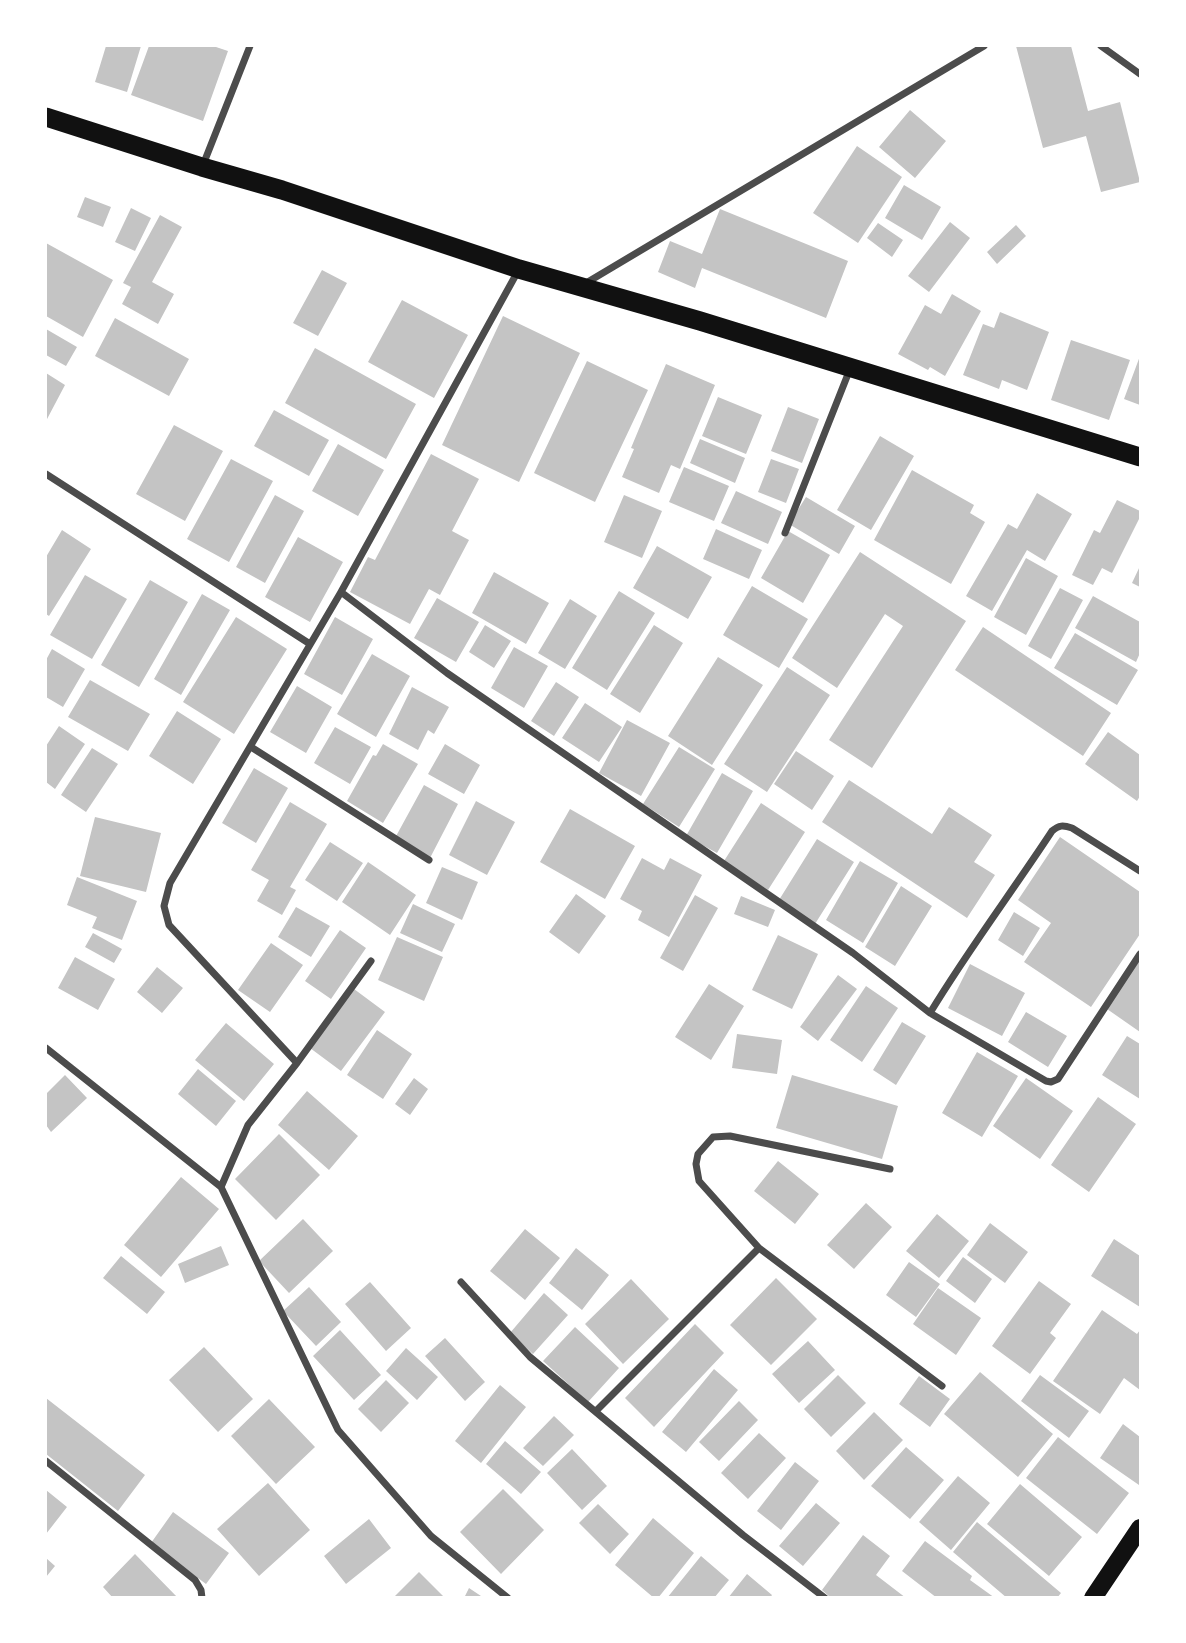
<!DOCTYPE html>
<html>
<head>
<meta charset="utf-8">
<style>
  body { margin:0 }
  #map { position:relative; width:1186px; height:1643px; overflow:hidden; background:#fff; font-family:Inter,sans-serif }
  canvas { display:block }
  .frame { position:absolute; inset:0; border:47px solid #fff; pointer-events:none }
</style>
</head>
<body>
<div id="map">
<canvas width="1186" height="1643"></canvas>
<div class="frame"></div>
</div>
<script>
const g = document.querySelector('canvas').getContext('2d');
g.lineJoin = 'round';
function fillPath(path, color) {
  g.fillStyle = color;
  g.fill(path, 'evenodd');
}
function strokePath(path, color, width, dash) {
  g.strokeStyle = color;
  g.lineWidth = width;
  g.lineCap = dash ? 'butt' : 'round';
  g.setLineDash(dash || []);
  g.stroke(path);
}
const building = new Path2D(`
  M106,46H141L127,92L95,82Z
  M149,46H213L228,51L203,121L131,95Z
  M1016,46H1071L1088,111L1120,102L1140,182L1101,192L1086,136L1043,148Z
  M910,110L946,141L915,178L879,147Z
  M857,146L902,177L858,243L813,213Z
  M904,185L941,207L922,240L885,218Z
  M85,197L111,207L103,227L77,217Z
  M131,208L151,218L135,251L115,242Z
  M720,209L848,261L826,318L702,268L695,288L658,272L670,241L702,254Z
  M160,215L182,227L152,282L174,294L158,324L122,304L131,287L123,283Z
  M950,222L970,238L929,292L908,276Z
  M878,223L903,240L892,257L867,238Z
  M1016,225L1026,236L997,264L987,252Z
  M46,243L113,280L83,337L46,316Z
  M322,270L347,283L318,336L293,323Z
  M952,294L981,311L945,376L930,367L928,370L898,354L925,305L941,314Z
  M402,300L468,335L434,398L368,362Z
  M1000,312L1049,332L1027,390L1002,380L999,389L963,375L983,324L994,328Z
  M503,316L580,353L519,482L442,445Z
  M115,318L189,359L169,396L95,356Z
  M46,329L77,347L66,366L46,355Z
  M1071,340L1130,360L1109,420L1051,400Z
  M315,348L416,404L386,459L285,403Z
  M1140,356V405L1124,399Z
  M587,361L648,390L595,502L534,473Z
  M666,364L715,385L680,469L671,465L659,493L622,477L634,449L631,448Z
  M46,373L65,385L46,421Z
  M718,397L762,415L746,454L702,436Z
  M788,407L819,419L802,463L771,451Z
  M274,410L329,440L309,476L254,446Z
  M174,425L223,451L185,521L136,494Z
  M880,436L914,456L871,530L837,510Z
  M700,439L745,458L735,483L690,463Z
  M338,444L384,470L358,516L312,491Z
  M431,454L479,479L452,531L469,540L440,595L429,589L410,624L350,592L368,557L375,560Z
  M231,459L273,481L229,562L187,539Z
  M771,459L799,469L786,503L758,492Z
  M684,467L729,486L714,521L669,502Z
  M912,470L974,505L970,513L985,522L951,584L874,540Z
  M736,491L782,512L768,544L721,523Z
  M1037,493L1072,514L1045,561L1027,550L992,611L966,596L1008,524L1017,529Z
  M275,495L304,511L265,583L236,567Z
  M624,495L662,511L642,558L604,542Z
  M806,497L855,526L839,554L789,524Z
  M1117,500L1140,511V517L1112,573L1102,568L1093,585L1072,575L1094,530L1100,533Z
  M716,529L762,550L749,579L703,559Z
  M62,530L91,549L49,616L46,614V557Z
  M788,531L830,555L803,603L761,578Z
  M298,537L343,562L310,622L265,597Z
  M657,546L712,577L688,619L633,588Z
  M860,552L966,621L872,768L829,740L903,626L885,614L837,688L792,658Z
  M1026,558L1058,576L1026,635L994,617Z
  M1140,566V587L1132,583Z
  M494,572L549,603L526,644L472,613Z
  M85,575L127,599L92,659L50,635Z
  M150,580L188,602L139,687L101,665Z
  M752,586L808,619L779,668L723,635Z
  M1060,588L1083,600L1051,659L1028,646Z
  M619,591L655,613L607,690L572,668Z
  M202,594L230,610L181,695L154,679Z
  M1093,596L1140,622V653L1136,662L1075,628Z
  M437,598L479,622L456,662L414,638Z
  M570,599L597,616L565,669L538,653Z
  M236,617L287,649L234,734L183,702Z
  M335,617L373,639L342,695L304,674Z
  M485,625L511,641L494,668L469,652Z
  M654,625L683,643L640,713L610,694Z
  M983,627L1111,713L1083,756L955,670Z
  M1075,633L1138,670L1117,705L1054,668Z
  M514,647L548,666L524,708L491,688Z
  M52,649L85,669L63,707L46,697V660Z
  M372,654L410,676L376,737L337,714Z
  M718,657L763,685L712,765L668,736Z
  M787,667L830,695L767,792L724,764Z
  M90,680L150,714L128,751L68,717Z
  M556,682L579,697L554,736L531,721Z
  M297,686L332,707L306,753L270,732Z
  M412,687L449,707L434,734L428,730L418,750L389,734Z
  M585,703L622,727L599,762L562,738Z
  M177,711L221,739L193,784L149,756Z
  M627,720L670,743L641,796L599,773Z
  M59,726L85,744L55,789L46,782V746Z
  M335,727L371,747L350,784L314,763Z
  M1108,732L1140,755V796L1137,801L1085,764Z
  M383,744L418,764L383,823L347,801L373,755L376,756Z
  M445,744L480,765L464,794L428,774Z
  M679,747L715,769L679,827L643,804Z
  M92,748L118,764L86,812L61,795Z
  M796,751L834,776L812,810L774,784Z
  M254,768L288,788L256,843L222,823Z
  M722,773L753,791L717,853L686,836Z
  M849,780L932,834L949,807L992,835L974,862L995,875L967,918L822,822Z
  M424,785L458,804L430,858L395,838Z
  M476,801L515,822L487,875L449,855Z
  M290,802L327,824L290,887L296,890L282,915L257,901L269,880L251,870Z
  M761,803L805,832L768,890L724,861Z
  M570,809L635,846L605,899L540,862Z
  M95,817L161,833L146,892L80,876Z
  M1060,837L1140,892V934L1091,1007L1024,962L1051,923L1018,900Z
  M817,839L854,862L815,924L779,900Z
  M330,842L363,863L337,901L305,880Z
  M642,858L664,870L670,858L702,875L669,937L638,920L642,911L620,899Z
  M860,861L898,883L863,943L826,920Z
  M368,862L416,895L390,935L342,902Z
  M442,867L478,882L462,920L426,903Z
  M77,877L137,901L122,940L92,928L97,917L67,905Z
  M901,886L932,906L895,966L865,947Z
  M576,894L606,916L579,954L549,932Z
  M695,895L718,908L683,971L660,958Z
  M741,896L775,910L768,927L734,914Z
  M413,904L455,924L442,952L400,933Z
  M296,907L330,926L311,957L278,937Z
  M1014,912L1040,928L1023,956L998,940Z
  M340,930L366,948L331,999L305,981Z
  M93,933L122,949L114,963L85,947Z
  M778,935L818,954L792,1009L752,990Z
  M397,937L443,957L424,1001L378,980Z
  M271,943L303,965L270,1012L238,990Z
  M75,957L115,979L98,1010L58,988Z
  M1140,958V1032L1107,1009Z
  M970,964L1025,993L1002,1036L948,1008Z
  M157,967L183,988L162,1013L137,992Z
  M838,975L857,989L818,1041L800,1027Z
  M709,984L744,1006L711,1060L675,1037Z
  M866,986L898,1008L862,1062L830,1040Z
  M354,989L385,1012L341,1071L310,1048Z
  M1026,1012L1067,1036L1048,1067L1008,1042Z
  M902,1022L926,1036L896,1085L873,1070Z
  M226,1023L274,1064L244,1101L195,1060Z
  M377,1030L412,1054L383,1099L347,1075Z
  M737,1034L782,1040L777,1074L732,1068Z
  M1127,1036L1140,1044V1099L1102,1075Z
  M977,1052L1018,1076L982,1137L942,1113Z
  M198,1069L236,1101L216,1126L178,1094Z
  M65,1075L87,1098L51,1132L46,1125V1094Z
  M792,1075L898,1106L882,1159L776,1128Z
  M414,1078L428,1089L410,1115L395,1104Z
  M1026,1078L1073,1111L1040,1159L993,1126Z
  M307,1091L358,1136L329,1170L278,1125Z
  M1098,1097L1136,1124L1089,1192L1051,1165Z
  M279,1134L320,1175L276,1220L235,1179Z
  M778,1161L819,1194L795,1224L754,1191Z
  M181,1177L219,1209L161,1277L124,1245Z
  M866,1203L892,1227L854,1269L827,1245Z
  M937,1214L969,1241L939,1278L906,1251Z
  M303,1219L333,1251L289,1293L259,1261Z
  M990,1223L1028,1252L1005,1283L967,1255Z
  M525,1229L560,1258L525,1300L490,1271Z
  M1114,1239L1140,1256V1307L1091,1276Z
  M221,1246L229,1265L185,1283L178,1264Z
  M576,1248L609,1275L582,1310L549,1283Z
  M121,1256L165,1292L147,1314L103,1278Z
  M963,1257L992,1279L975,1303L946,1281Z
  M909,1262L940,1284L916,1317L886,1295Z
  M776,1278L817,1319L771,1365L730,1325Z
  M631,1279L669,1319L623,1364L585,1324Z
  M1039,1281L1071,1304L1050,1333L1056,1338L1030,1374L992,1346Z
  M370,1282L411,1328L386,1351L345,1304Z
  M309,1287L341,1322L316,1346L283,1311Z
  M938,1288L981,1318L956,1355L913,1324Z
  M544,1293L568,1315L533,1354L510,1333Z
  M1102,1310L1137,1334L1140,1330V1390L1124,1378L1100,1414L1053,1381Z
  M695,1324L724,1353L654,1427L625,1398Z
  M575,1327L619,1368L588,1402L543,1361Z
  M340,1330L381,1375L354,1400L313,1356Z
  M445,1338L485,1382L465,1401L425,1356Z
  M808,1341L835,1370L799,1403L772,1374Z
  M204,1347L253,1399L218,1432L169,1380Z
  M406,1348L438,1377L417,1400L386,1371Z
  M714,1369L738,1390L686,1452L662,1432Z
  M980,1372L1053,1434L1018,1477L944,1414Z
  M838,1375L866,1403L831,1437L804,1409Z
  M1040,1375L1089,1411L1069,1438L1021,1401Z
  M919,1376L950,1399L930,1427L899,1404Z
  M386,1380L409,1403L381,1432L358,1409Z
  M500,1385L526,1407L481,1463L455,1441Z
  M46,1398L145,1475L118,1511L46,1454Z
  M269,1399L315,1447L276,1484L231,1436Z
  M739,1401L758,1420L719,1461L699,1442Z
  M874,1412L903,1440L864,1480L836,1451Z
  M554,1416L574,1435L543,1466L523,1448Z
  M1123,1424L1140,1437L1139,1485L1100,1458Z
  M759,1433L786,1458L748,1499L721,1473Z
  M1058,1437L1129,1493L1097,1534L1026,1478Z
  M505,1441L541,1472L521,1494L486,1464Z
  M906,1447L944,1480L910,1519L871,1486Z
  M572,1449L607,1486L582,1510L547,1473Z
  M795,1462L819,1481L781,1530L757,1511Z
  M958,1476L990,1503L951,1550L919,1522Z
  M268,1483L310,1530L259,1576L217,1529Z
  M1020,1484L1082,1537L1049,1576L987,1524Z
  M503,1489L544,1530L501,1574L460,1532Z
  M46,1490L67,1507L46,1534Z
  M816,1503L840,1523L803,1566L779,1546Z
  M598,1504L629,1534L610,1554L579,1523Z
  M173,1512L229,1553L206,1584L151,1543Z
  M653,1518L694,1553L658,1598H654L615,1565Z
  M369,1519L391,1548L346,1584L324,1556Z
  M977,1522L1061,1593L1057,1598H1007L953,1552Z
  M863,1535L890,1556L876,1575L906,1598H831L822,1590Z
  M925,1541L972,1576L970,1580L995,1598H937L902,1571Z
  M135,1554L178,1598H113L103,1587Z
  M701,1556L729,1580L714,1598H667Z
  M46,1558L55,1566L46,1577Z
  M419,1572L445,1598H393Z
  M747,1574L772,1595L770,1598H728Z
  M469,1588L484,1598H464Z`);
const minor = new Path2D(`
  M1101,46L1140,74
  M203,165L250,46
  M518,271L341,592L447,673L853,953L930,1013C968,950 1012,892 1052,831C1059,825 1063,825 1072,828L1140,871
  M586,283L984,46
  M46,474L310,644
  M785,533L850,369
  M251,747L429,860
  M930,1013L1046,1081L1051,1082L1058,1079L1140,954
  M46,1048L221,1187L338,1430L431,1536L508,1598
  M297,1063L169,925L164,906L170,883L341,592
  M221,1187L248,1125L297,1063L371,961
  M759,1248L942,1386
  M461,1282L530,1357L743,1535L825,1598
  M596,1411L759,1248L699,1181L696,1164L698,1154L713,1137L730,1136L890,1169
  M46,1461L195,1580L201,1590L202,1598`);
const primary = new Path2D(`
  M1093,1598L1140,1528`);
const trunk = new Path2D(`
  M46,117L202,167L282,190L519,269L700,321L1140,457`);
fillPath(building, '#c4c4c4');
strokePath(minor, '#4c4c4c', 7);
strokePath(primary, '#111', 18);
strokePath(trunk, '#111', 19);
</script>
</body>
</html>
